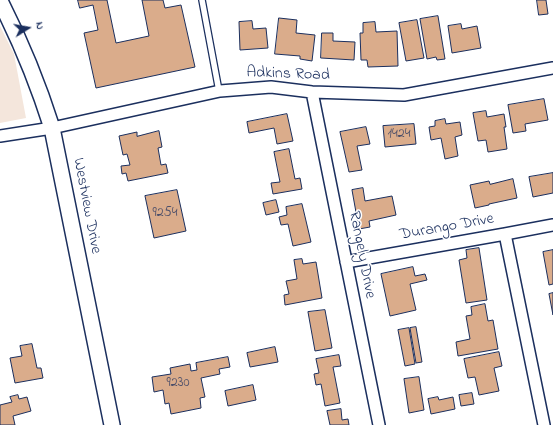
<!DOCTYPE html>
<html>
<head>
<meta charset="utf-8">
<style>
  body { margin:0 }
  #map { position:relative; width:553px; height:425px; overflow:hidden; background:#fff; font-family:"Indie Flower",sans-serif }
  canvas { display:block }
  .north { position:absolute; left:8px; top:8px; width:40px; height:40px; -webkit-text-stroke:3px #fff; paint-order:stroke; rotate:79deg; font-size:11px; font-weight:700; line-height:16px; text-align:center; color:#1b2f5e }
  .north::after { content:''; display:block; margin:auto; width:14px; height:18px; background:#1b2f5e; clip-path:polygon(50% 0,100% 100%,50% 72%,0 100%) }
</style>
</head>
<body>
<div id="map">
<canvas width="553" height="425"></canvas>
<div class="north">N</div>
</div>
<script>
const g = document.querySelector('canvas').getContext('2d');
g.lineJoin = 'round';
function fillPath(path, color) {
  g.fillStyle = color;
  g.fill(path, 'evenodd');
}
function strokePath(path, color, width, dash) {
  g.strokeStyle = color;
  g.lineWidth = width;
  g.lineCap = dash ? 'butt' : 'round';
  g.setLineDash(dash || []);
  g.stroke(path);
}
function write(font, color, halo, rows, align = 'center') {
  g.font = font + ' "Indie Flower",sans-serif';
  g.lineWidth = 3;
  g.setLineDash([]);
  g.textBaseline = 'middle';
  g.strokeStyle = halo;
  g.fillStyle = color;
  for (const [text, x, y, turn = 0] of rows) {
    g.save();
    g.translate(x, y);
    g.rotate((+turn || 0) * Math.PI / 180);
    g.textAlign = isNaN(turn) ? turn : align;
    if (halo) g.strokeText(text, 0, 0);
    g.fillText(text, 0, 0);
    g.restore();
  }
}
const built = new Path2D(`
  M0,26L14,54L26,118L0,123Z`);
const building = new Path2D(`
  M78,0H107L116,43L149,36L142,0H163L165,8L181,5L195,67L96,88L84,33L98,30L93,5L80,8Z
  M537,0H546L548,14L539,15Z
  M438,16L445,59L437,60L436,57L427,59L420,19Z
  M279,18L297,20L296,33L315,35L312,61L300,59V56L275,54Z
  M417,20L424,58L406,61L399,23Z
  M252,21L253,29L266,28L268,48L240,50L239,22Z
  M375,22L376,32L397,31L398,66L368,67L367,60H361L360,33H363V23Z
  M461,24L462,29L477,26L481,48L452,53L448,26Z
  M322,33H333V41L355,42L354,60L321,58Z
  M544,99L548,120L525,124L526,131L513,133L508,105Z
  M486,111L487,117L504,114L506,127H504L507,149L488,152L486,140L478,141L473,113Z
  M287,114L293,141L277,144L274,128L249,133L247,122Z
  M445,119L446,124L460,122L462,135L455,137L458,156L445,159L441,138L431,140L429,127L435,126V121Z
  M414,124L416,144L385,147L383,126Z
  M366,127L370,144L357,146L362,170L349,172L340,132Z
  M159,131L162,147L158,148L161,165L166,164L168,173L128,181L126,173L122,174L121,166L130,165L127,154L123,155L119,136L137,132V136Z
  M289,149L295,179L300,178L302,189L273,194L271,183L280,182L274,152Z
  M553,173V193L533,197L529,177Z
  M513,179L517,198L489,204V205L475,208L470,185L489,181L490,184Z
  M363,188L365,201L392,196L396,215L369,221L370,227L359,229L352,190Z
  M177,190L186,231L154,238L145,196Z
  M276,200L279,212L266,215L263,203Z
  M302,204L311,242L293,246L288,224L281,225L279,217L287,215L286,207Z
  M479,248L487,300L466,303L459,260L467,258L466,250Z
  M553,250V284L549,285L543,252Z
  M302,259L303,264L316,262L322,298L285,305L284,295L289,294L286,281L297,279L294,260Z
  M413,267L415,276L425,274L427,280L410,284L416,310L390,316L381,274Z
  M553,293V315L549,294Z
  M485,304L488,321L493,320L498,349L458,356L456,342L470,339L466,316L472,315L471,307Z
  M325,310L332,348L315,351L308,312Z
  M416,327L422,362L416,363L410,328Z
  M409,328L415,364L405,366L398,330Z
  M32,344L37,368H41L43,378L15,383L10,358L22,356L20,346Z
  M275,347L278,362L250,367L247,353Z
  M499,352L502,366L494,368L499,391L479,395L475,377L468,378L464,359Z
  M339,355L341,366L333,367L340,403L325,406L321,384L316,385L314,374L319,373L316,359Z
  M228,357L230,367L219,369L220,374L201,378L205,397L200,398L201,408L171,414L169,403L165,404L163,390L154,392L152,377L171,374L170,368L190,364L191,371L197,370L196,363Z
  M419,377L424,410L409,413L404,379Z
  M253,385L256,400L228,406L225,391Z
  M472,393L474,404L461,406L459,395Z
  M18,395L19,399L27,397L31,411L13,416L15,425H0V405L12,402L10,397Z
  M438,397L439,400L453,397L455,409L431,414L428,399Z
  M341,409L342,420L348,419L349,425H330L327,411Z`);
const service = new Path2D(`
  M202,0L219,91`);
const minor = new Path2D(`
  M312,92L379,425
  M0,136L52,128L220,91L271,87L312,92L404,95L553,68
  M505,234L544,425
  M346,262L505,234L553,225`);
const secondary = new Path2D(`
  M0,1C21,42 38,84 52,128L112,425`);
const numberNames = [
  ["1424",399,135],
  ["9254",165,214],
  ["9230",178,384]
];
const streetNames = [
  ["Adkins Road",288,75,2],
  ["Westview Drive",86,206,79],
  ["Durango Drive",447,228,-10],
  ["Rangely Drive",361,255,79]
];
fillPath(built, '#f4e6dc');
fillPath(building, '#daac8b');
strokePath(building, '#1b2f5e', 1);
strokePath(service, '#1b2f5e', 8);
strokePath(minor, '#1b2f5e', 14);
strokePath(secondary, '#1b2f5e', 18);
strokePath(service, '#fff', 5.5);
strokePath(minor, '#fff', 11);
strokePath(secondary, '#fff', 15);
write('14px', '#4b4e69', null, numberNames);
write('16px', '#1b2f5e', '#fff', streetNames);
</script>
</body>
</html>
